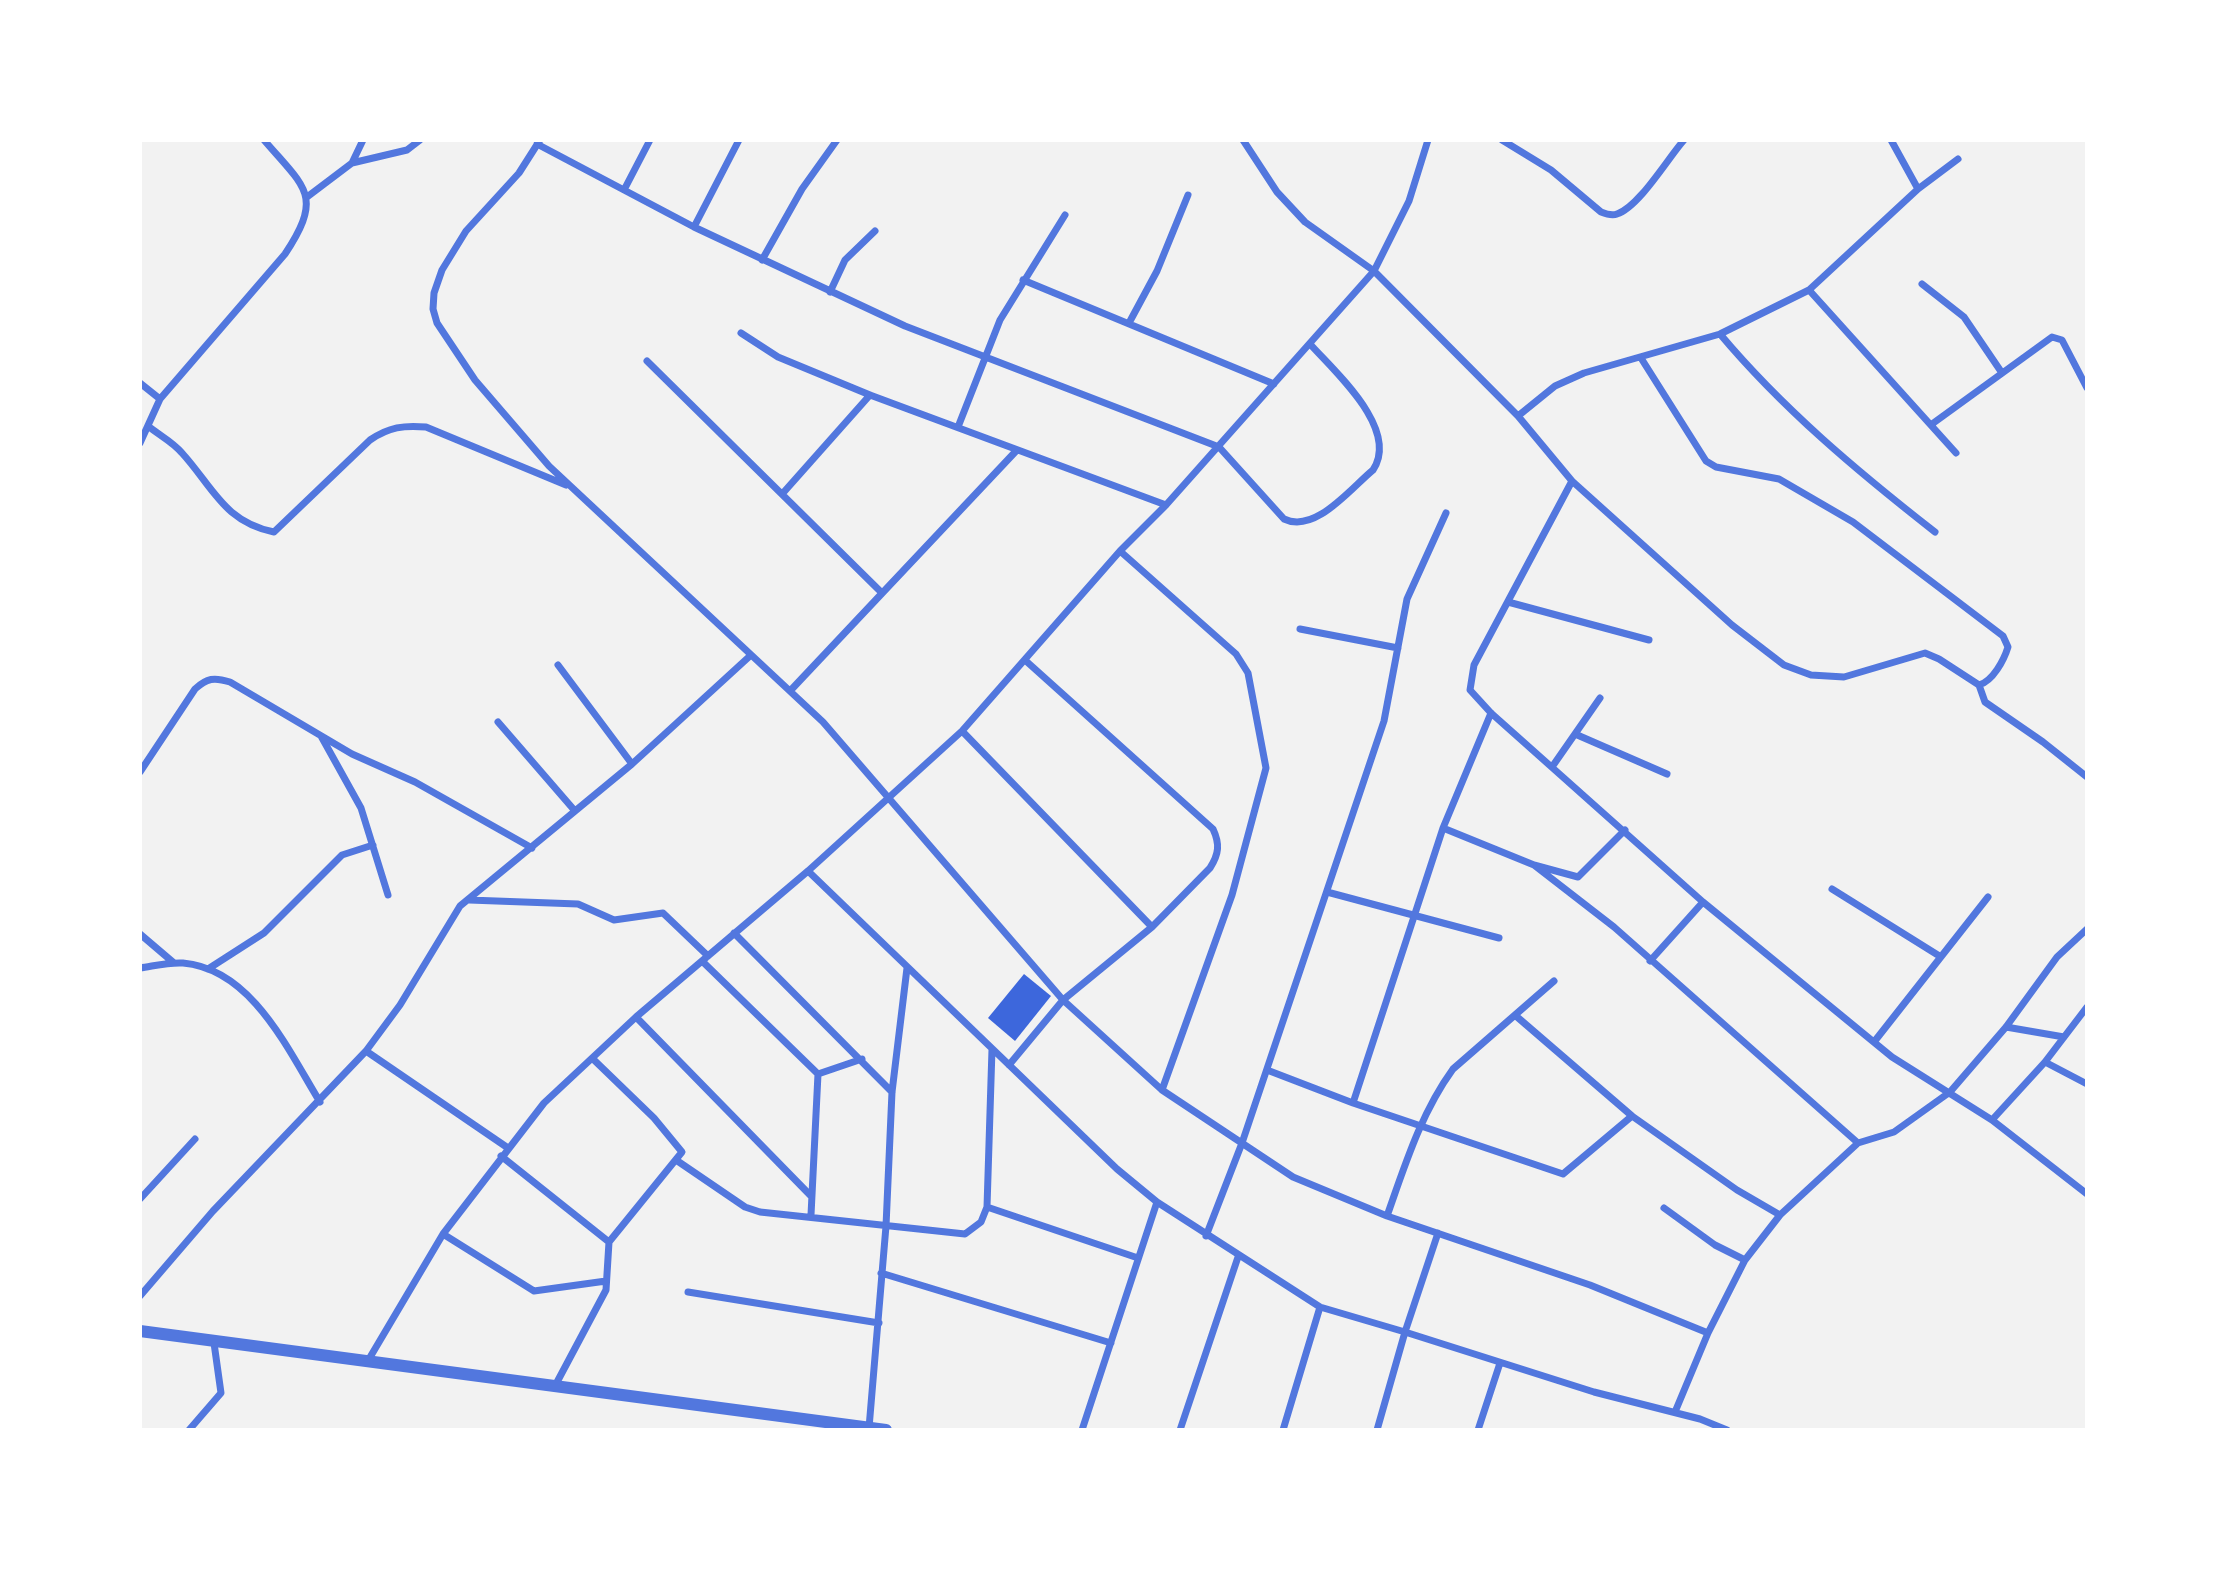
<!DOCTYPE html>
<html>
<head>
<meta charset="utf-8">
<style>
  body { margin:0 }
  #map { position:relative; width:2227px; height:1570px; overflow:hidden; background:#f2f2f2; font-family:"PT Sans",sans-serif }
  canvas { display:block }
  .frame { position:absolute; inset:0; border:142px solid #fff; pointer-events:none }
</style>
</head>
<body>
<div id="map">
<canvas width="2227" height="1570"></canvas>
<div class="frame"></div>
</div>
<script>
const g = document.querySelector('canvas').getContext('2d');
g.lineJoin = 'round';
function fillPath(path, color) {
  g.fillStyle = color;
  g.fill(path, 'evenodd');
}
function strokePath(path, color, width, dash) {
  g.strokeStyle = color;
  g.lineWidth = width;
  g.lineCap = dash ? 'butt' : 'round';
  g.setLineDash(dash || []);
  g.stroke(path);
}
const building = new Path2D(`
  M1024,974L1051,996L1015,1041L988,1018Z`);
const minor = new Path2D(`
  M540,140L519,173L466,231L442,270L434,293L433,309L437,323L475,380L549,466L823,722L1063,1000L1162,1090L1293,1177L1387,1216L1590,1285L1708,1333L1745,1260L1780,1215L1858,1143L1894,1132L1950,1092L2006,1027L2057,957L2087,929
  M1243,140L1277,192L1305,222L1374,271L1518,416L1555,386L1584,373L1720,334L1809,290L1918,189L1958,159
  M1502,140L1551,170L1601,212C1606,214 1612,216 1617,214C1639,207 1668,158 1684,140
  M1891,140L1918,189
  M537,144L694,227L905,326L1219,447L1284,519C1315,534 1350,489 1373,470C1400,429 1335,372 1310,344
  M352,163L363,140
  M624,190L650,140
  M307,197L352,163L407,150L420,140
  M694,227L739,140
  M762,260L802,189L837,140
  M1023,280L1274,384
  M1922,284L1964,317L2002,373
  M1809,290L1956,453
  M830,292L845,260L875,231
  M1129,323L1157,271L1188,195
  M741,333L778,357L870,395L1166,505
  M1720,334C1783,409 1857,471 1935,532
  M1641,358L1706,461L1716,467L1779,479L1853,522L2003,636L2008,647C2004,660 1993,681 1979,685L1939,659L1925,653L1844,677L1811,675L1784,665L1732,625L1572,481L1474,665L1470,690L1491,713L1703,902L1892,1057L1992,1120L2087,1194
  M647,361L881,592
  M140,383L160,399
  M1518,416L1572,481
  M1932,424L2052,337L2062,340L2087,388
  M148,426C159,435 173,442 182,453C213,487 224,522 274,532L370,440C389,427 404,425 426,427L566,485
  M958,427L1000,320L1065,215
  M140,443L160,399L285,254C324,195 305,188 264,140
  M783,493L870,395
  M1120,551L1236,654L1248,673L1266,768L1232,895L1162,1090
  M1508,602L1649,640
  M1300,629L1398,648
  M558,665L632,764
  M1979,685L1985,702L2043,742L2087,777
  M790,691L1017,450
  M1491,713L1443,828L1353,1103L1563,1174L1632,1116L1516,1016
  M498,722L575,811
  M962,731L1152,927
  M1575,734L1667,774
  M321,736L361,808L388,895
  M1552,767L1600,698
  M140,772L195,689C207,678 214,677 230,682L352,754L415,782L532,848
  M1443,828L1534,865L1578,877L1625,830
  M1534,865L1614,927L1858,1143
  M808,871L1117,1169L1157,1202L1320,1307L1405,1332L1438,1233
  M1832,889L1941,957
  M1327,892L1499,938
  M469,900L578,904L614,920L663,913L708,956
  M734,933L892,1092
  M140,934L174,963
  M702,961L818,1074
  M1650,961L1703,902
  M140,968C154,966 169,962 183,963C252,969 288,1050 320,1102
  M208,969L264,933L342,855L373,845
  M636,1017L811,1196
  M2006,1027L2064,1037
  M1874,1042L1988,897
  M366,1051L508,1148
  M2045,1062L2087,1084
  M1009,1065L1063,1000L1152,927L1210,868C1219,854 1220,844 1213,829L1026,661
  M1267,1070L1353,1103
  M1632,1116L1737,1190L1780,1215
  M1992,1120L2045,1062L2087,1007
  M501,1156L609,1242
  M676,1160L745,1207L760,1212L965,1234L981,1222L987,1207L992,1049
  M140,1199L195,1139
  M987,1207L1138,1258
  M1664,1208L1715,1245L1745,1260
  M811,1215L818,1074L862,1059
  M1387,1216C1405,1165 1421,1113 1453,1069L1554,981
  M443,1234L534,1291L606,1281
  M1206,1236L1242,1143L1384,721L1407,599L1446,513
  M881,1273L1111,1343
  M688,1292L879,1323
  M140,1296L213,1211L366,1051L400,1005L460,906L632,764L751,655
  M369,1359L443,1234L544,1103L636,1017L808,871L962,731L1120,551L1166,505L1374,271L1409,201L1428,140
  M556,1384L606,1290L609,1242L682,1152L654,1118L593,1059
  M1675,1412L1708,1333
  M869,1428L886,1226L892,1092L907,968
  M189,1430L221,1393L214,1343
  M1082,1430L1157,1202
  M1180,1430L1238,1257
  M1283,1430L1320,1307
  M1377,1430L1405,1332L1594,1392L1700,1419L1727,1430
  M1478,1430L1500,1363`);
const tertiary = new Path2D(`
  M140,1331L886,1430`);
fillPath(building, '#3d67dc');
strokePath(minor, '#5277de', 7);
strokePath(tertiary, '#5277de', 12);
</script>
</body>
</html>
